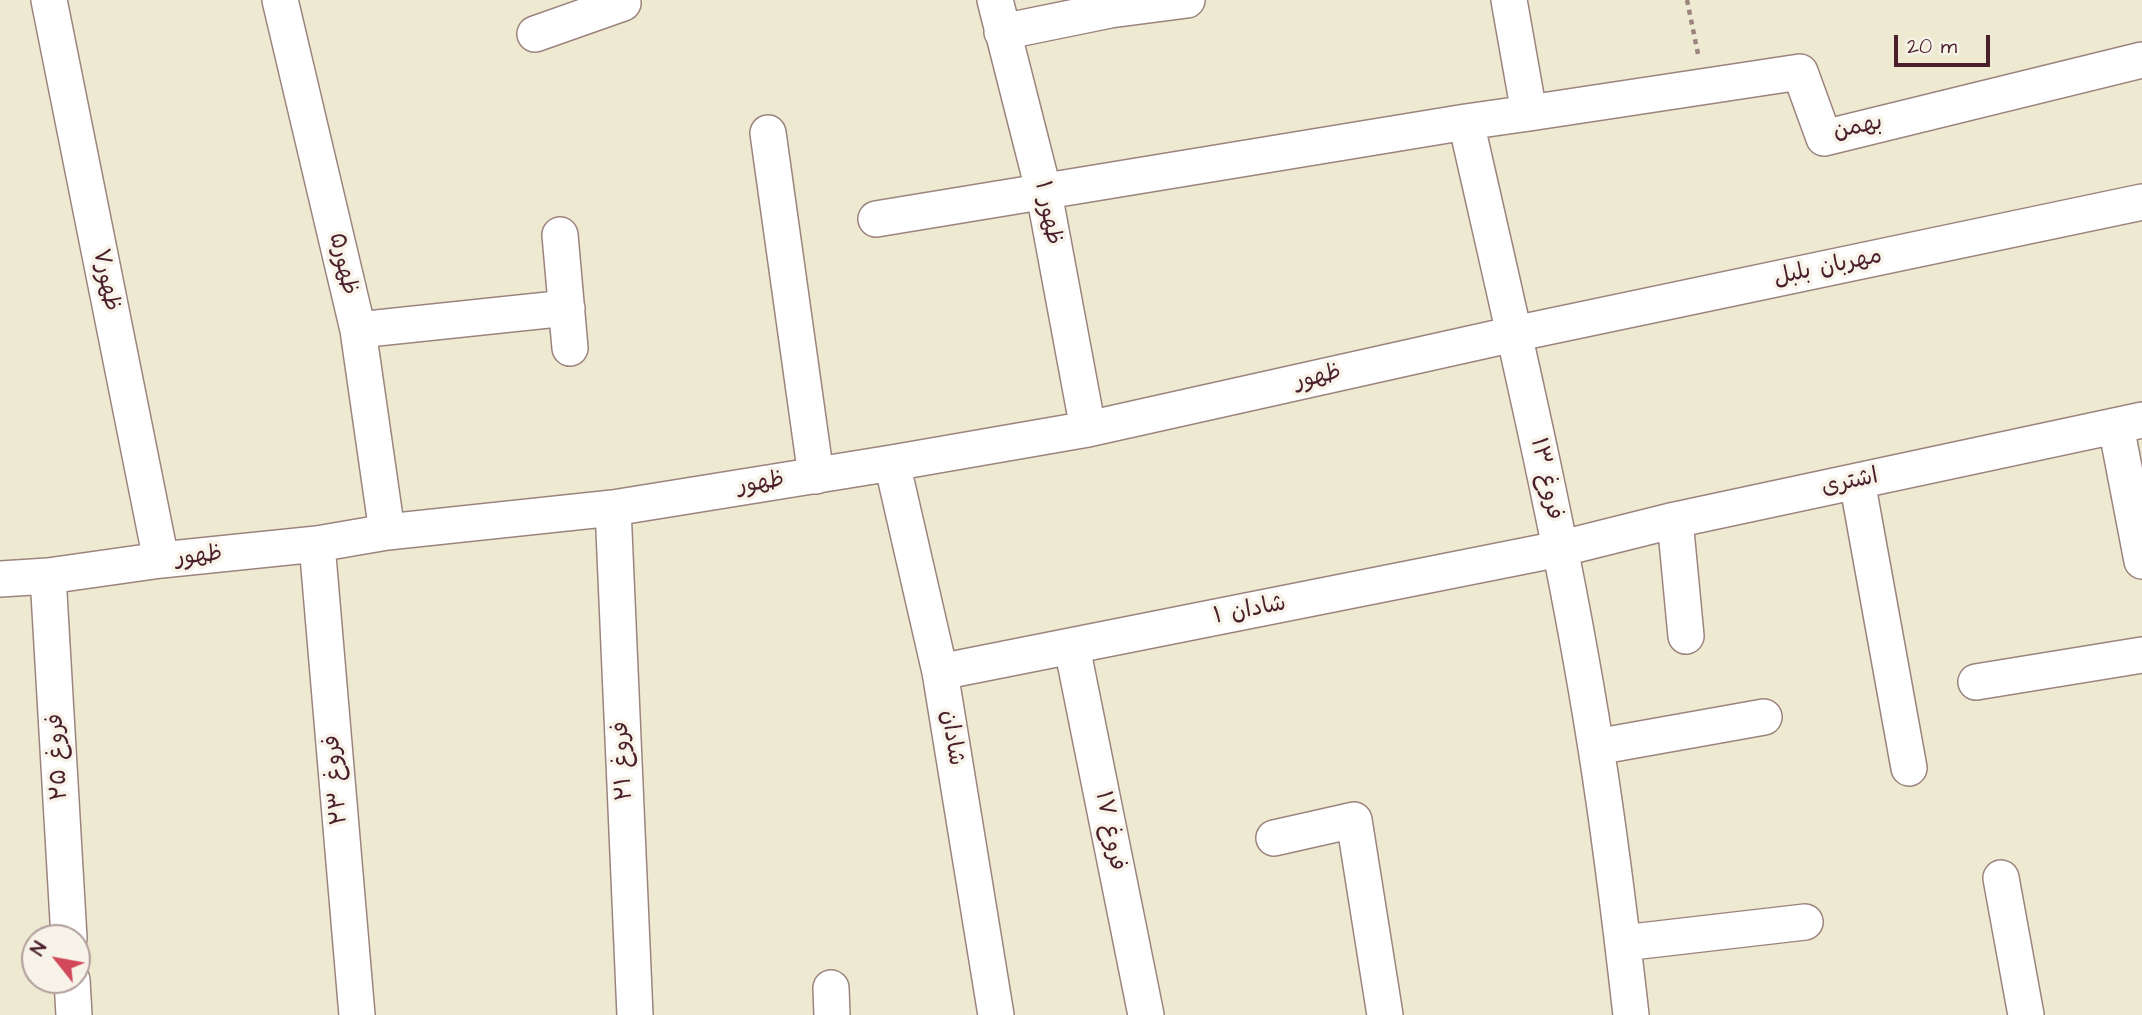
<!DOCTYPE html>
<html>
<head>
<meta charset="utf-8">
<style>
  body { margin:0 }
  #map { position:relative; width:2142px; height:1015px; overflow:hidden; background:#eee9d1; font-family:"Architects Daughter",sans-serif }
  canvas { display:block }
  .north { position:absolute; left:21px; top:924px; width:70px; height:70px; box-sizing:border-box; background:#f7f3e8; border:2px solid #b29e9c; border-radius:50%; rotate:301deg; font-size:19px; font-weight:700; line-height:28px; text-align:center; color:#4a1f2b }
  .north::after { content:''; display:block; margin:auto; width:24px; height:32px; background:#d1495b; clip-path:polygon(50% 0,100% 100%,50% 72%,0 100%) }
  .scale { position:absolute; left:1894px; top:35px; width:96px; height:32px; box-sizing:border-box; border:4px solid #4a1f2b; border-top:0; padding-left:9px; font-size:21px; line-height:24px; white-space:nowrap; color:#4a1f2b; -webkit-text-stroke:5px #f7f3e8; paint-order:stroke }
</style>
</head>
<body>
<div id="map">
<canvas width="2142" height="1015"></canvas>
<div class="north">N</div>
<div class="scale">20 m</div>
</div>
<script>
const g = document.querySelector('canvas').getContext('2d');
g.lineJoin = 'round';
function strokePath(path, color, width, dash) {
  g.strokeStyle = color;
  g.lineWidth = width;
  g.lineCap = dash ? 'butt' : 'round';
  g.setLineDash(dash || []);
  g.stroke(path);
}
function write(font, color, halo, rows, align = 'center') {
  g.font = font + ' "Architects Daughter","Playpen Sans Arabic",sans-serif';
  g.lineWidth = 7;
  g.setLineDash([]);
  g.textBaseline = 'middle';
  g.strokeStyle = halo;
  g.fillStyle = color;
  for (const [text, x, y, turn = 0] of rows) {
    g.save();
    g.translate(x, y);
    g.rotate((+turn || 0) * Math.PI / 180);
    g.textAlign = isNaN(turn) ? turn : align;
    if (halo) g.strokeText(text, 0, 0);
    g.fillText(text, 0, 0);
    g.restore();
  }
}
const path = new Path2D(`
  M1687,0L1698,54`);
const minor = new Path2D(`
  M49,0L161,560
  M280,0L358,330L387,532
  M995,0L1044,193L1088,429
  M1509,0L1529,113L1466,122C1513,330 1563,538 1596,748C1610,836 1621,926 1631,1015
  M1002,32L1110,10L1187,0
  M535,34L623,3
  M1529,113L1800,72L1824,138L2142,60
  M768,133L816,476
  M876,219L1466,122
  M560,235L570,348
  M358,330L567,308
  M2116,426L2142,561
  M892,463L940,672L996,1015
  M1857,481L1909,768
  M613,508L635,1015
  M1675,520L1686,636
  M317,544L357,1015
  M48,576L69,938
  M0,579L48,576L161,560L317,544L387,532L613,508L892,463L1088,429L1514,334L2142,202
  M1072,647L1146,1015
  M940,672L1559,549L1675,520L2142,420
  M1976,682L2142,655
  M1596,747L1764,717
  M1274,838L1354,820L1385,1015
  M2001,878L2026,1015
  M1623,943L1805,922
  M72,980L74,1015
  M831,988L832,1015`);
const streetNames = [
  ["بهمن",1858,128,-12],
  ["ظهور ۱",1047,213,79],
  ["ظهور۵",342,264,77],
  ["مهربان بلبل",1828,268,-12],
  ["ظهور۷",105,280,79],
  ["ظهور",1318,378,-13],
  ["فروغ ۱۳",1545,479,78],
  ["اشتری",1850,483,-12],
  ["ظهور",761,484,-9],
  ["ظهور",199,557,-6],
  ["شادان ۱",1250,611,-11],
  ["شادان",951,738,81],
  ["فروغ ۲۵",59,757,-93],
  ["فروغ ۲۱",624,761,-93],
  ["فروغ ۲۳",337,780,-95],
  ["فروغ ۱۷",1109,831,79]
];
strokePath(minor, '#9c847e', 38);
strokePath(path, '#9c847e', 4.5, [5, 5]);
strokePath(minor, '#fff', 35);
write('23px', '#4a1f2b', '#f7f3e8', streetNames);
</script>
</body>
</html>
